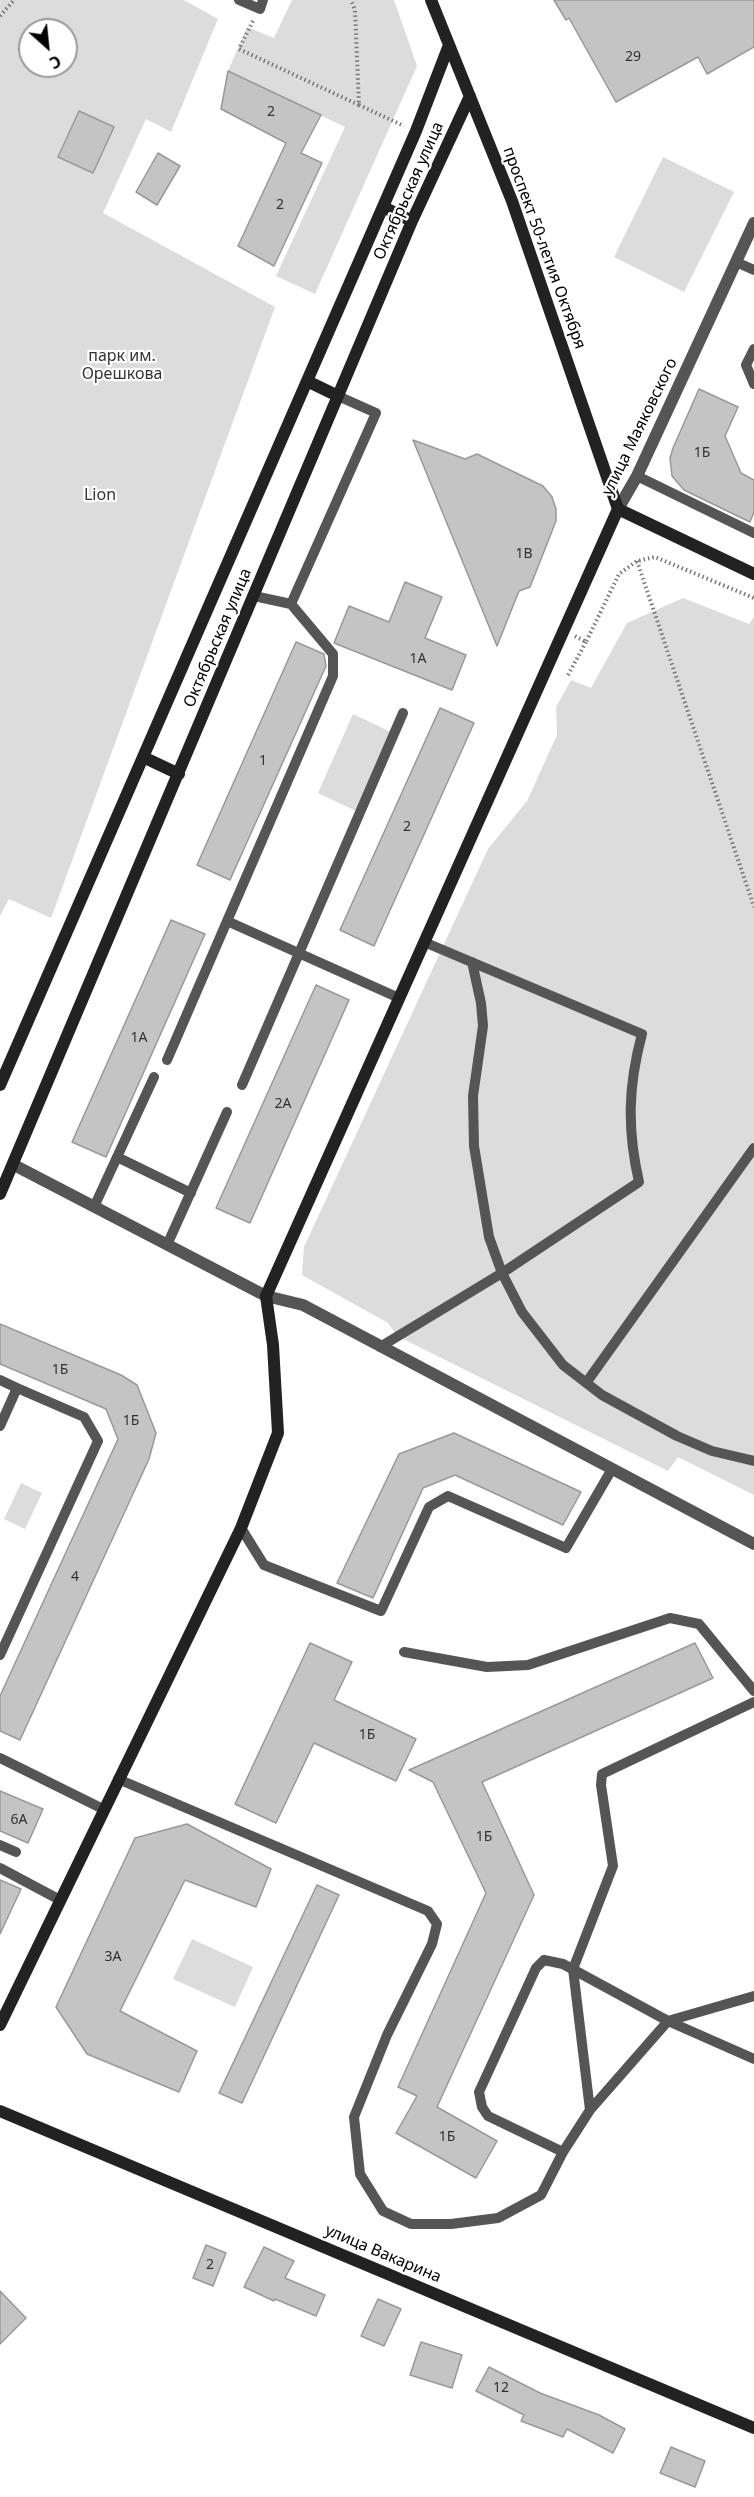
<!DOCTYPE html>
<html>
<head>
<meta charset="utf-8">
<style>
  body { margin:0 }
  #map { position:relative; width:754px; height:2497px; overflow:hidden; background:#fff; font-family:"Noto Sans",sans-serif }
  canvas { display:block }
  .north { position:absolute; left:18px; top:18px; width:60px; height:60px; box-sizing:border-box; background:#fff; border:2px solid #999; border-radius:50%; rotate:153deg; font-size:16px; font-weight:700; line-height:24px; text-align:center; color:#000 }
  .north::after { content:''; display:block; margin:auto; width:21px; height:27px; background:#000; clip-path:polygon(50% 0,100% 100%,50% 72%,0 100%) }
</style>
</head>
<body>
<div id="map">
<canvas width="754" height="2497"></canvas>
<div class="north">С</div>
</div>
<script>
const g = document.querySelector('canvas').getContext('2d');
g.lineJoin = 'round';
function fillPath(path, color) {
  g.fillStyle = color;
  g.fill(path, 'evenodd');
}
function strokePath(path, color, width, dash) {
  g.strokeStyle = color;
  g.lineWidth = width;
  g.lineCap = dash ? 'butt' : 'round';
  g.setLineDash(dash || []);
  g.stroke(path);
}
function write(font, color, halo, rows, align = 'center') {
  g.font = font + ' "Noto Sans",sans-serif';
  g.lineWidth = 4.5;
  g.setLineDash([]);
  g.textBaseline = 'middle';
  g.strokeStyle = halo;
  g.fillStyle = color;
  for (const [text, x, y, turn = 0] of rows) {
    g.save();
    g.translate(x, y);
    g.rotate((+turn || 0) * Math.PI / 180);
    g.textAlign = isNaN(turn) ? turn : align;
    if (halo) g.strokeText(text, 0, 0);
    g.fillText(text, 0, 0);
    g.restore();
  }
}
const green = new Path2D(`
  M0,0H184L218,19L171,132L146,119L103,213L275,307L51,918L9,899L0,916ZM30,30H66V66H30Z
  M292,0H394L417,66L315,294L276,276L345,127L228,71L247,27L274,38Z
  M663,157L734,192L684,292L614,257Z
  M683,598L749,624L754,617V1495L678,1457L668,1471L397,1336L388,1323L302,1275L304,1247L488,849L527,801L557,735L556,707L571,680L591,688L627,623Z
  M353,714L391,732L356,811L318,793Z
  M21,1483L42,1493L25,1529L4,1519Z
  M192,1939L253,1967L235,2007L173,1979Z`);
const building = new Path2D(`
  M554,0H754V47L707,74L698,57L616,102L569,18L566,20Z
  M228,71L321,115L301,153L322,163L274,266L238,246L286,143L221,109Z
  M79,111L114,127L93,173L58,157Z
  M158,153L180,166L157,205L136,192Z
  M699,389L738,407L725,436L741,473L754,480V512L750,522L684,490L672,476L670,458L673,448Z
  M413,440L465,459L477,454L543,486L552,497L556,509V521L530,587L519,591L497,646Z
  M405,582L442,597L425,638L466,655L452,690L334,643L349,606L389,622Z
  M296,642L324,654L326,666L230,880L197,865Z
  M440,708L474,723L374,946L340,930Z
  M171,920L205,934L106,1157L72,1142Z
  M316,985L349,1000L250,1223L216,1208Z
  M0,1324L121,1375L137,1385L156,1433L149,1459L20,1740L0,1731V1696L118,1439L106,1409L0,1364Z
  M454,1433L581,1492L563,1525L455,1475L423,1488L373,1598L337,1583L399,1454Z
  M310,1643L352,1662L334,1700L416,1739L396,1781L314,1743L276,1823L235,1804Z
  M695,1643L713,1678L482,1782L534,1895L437,2107L497,2141L476,2178L396,2133L417,2096L398,2087L486,1893L433,1782L409,1770Z
  M0,1791L43,1809L28,1843L0,1831Z
  M187,1824L271,1869L256,1907L185,1880L120,2011L197,2051L179,2092L87,2054L56,2007L135,1838Z
  M0,1880L21,1889L0,1934Z
  M317,1885L339,1895L242,2103L219,2093Z
  M206,2245L226,2253L213,2286L193,2278Z
  M264,2247L294,2261L285,2278L325,2295L316,2316L275,2299L274,2301L244,2287Z
  M0,2291L26,2318L0,2344Z
  M378,2299L401,2309L384,2346L361,2336Z
  M421,2342L462,2355L452,2388L410,2375Z
  M489,2367L540,2393L599,2415L625,2429L613,2453L567,2429L563,2437L521,2421L524,2415L476,2391Z
  M671,2447L705,2461L695,2487L660,2473Z`);
const path = new Path2D(`
  M0,16L14,0
  M253,21L239,49L359,105L355,10L351,0
  M359,105L404,126
  M637,561L754,907
  M575,636L586,642L619,574L637,561L655,557L754,598
  M568,675L586,642`);
const lane = new Path2D(`
  M239,0L260,9L263,0
  M736,262L754,270
  M754,349L746,365L754,384
  M637,476L754,533
  M254,596L291,604
  M227,921L399,998
  M472,962L481,1003L483,1026L473,1096L474,1146L489,1237L502,1273L522,1312L563,1365L602,1395L677,1436L712,1451L754,1461
  M167,1060L333,676V654L291,604L376,413L338,396
  M242,1085L403,713
  M117,1157L191,1193
  M94,1207L154,1077
  M167,1245L227,1112
  M380,1347L502,1273L639,1182C627,1129 628,1086 642,1034L424,942
  M0,1380L17,1388L0,1426
  M586,1383L754,1148
  M241,1528L264,1565L381,1611L429,1507L448,1496L566,1548L612,1469
  M404,1652L487,1667L528,1665L670,1618L699,1624L754,1691
  M0,1655L98,1441L84,1417L17,1388
  M0,1758L103,1809
  M118,1779L428,1911L437,1924L432,1944L387,2035L354,2117L360,2174L383,2211L411,2224H451L498,2218L541,2195L563,2152L590,2110L668,2021L754,1996
  M0,1845L16,1852
  M0,1868L60,1900
  M590,2110L573,1969L613,1866L601,1785L602,1774L754,1702
  M563,2152L488,2116L482,2107L479,2092L536,1968L544,1960L563,1964L668,2021L754,2059`);
const street = new Path2D(`
  M618,509L637,476L754,223
  M14,1165L266,1296L303,1305L754,1544`);
const secondary = new Path2D(`
  M431,0L512,201L618,509
  M383,207L412,221
  M307,381L338,396
  M618,509L754,574
  M143,757L179,774
  M0,1085L416,131L449,45
  M0,1194L412,221L470,96
  M0,2025L241,1528L278,1433L273,1345L266,1296L618,509
  M0,2111L754,2428`);
const numberNames = [
  ["29",633,57],
  ["2",271,112],
  ["2",280,205],
  ["1Б",702,453],
  ["1В",524,554],
  ["1А",418,659],
  ["1",263,761],
  ["2",407,827],
  ["1А",139,1038],
  ["2А",283,1104],
  ["1Б",60,1370],
  ["1Б",131,1421],
  ["4",75,1577],
  ["1Б",367,1735],
  ["6А",19,1820],
  ["1Б",484,1837],
  ["3А",113,1957],
  ["1Б",447,2137],
  ["2",210,2265],
  ["12",501,2388]
];
const streetNames = [
  ["Октябрьская улица",409,191,-66],
  ["проспект 50-летия Октября",544,248,70],
  ["улица Маяковского",640,427,-64],
  ["Октябрьская улица",218,638,-67],
  ["улица Вакарина",383,2254,23]
];
const parkNames = [
  ["парк им.",122,356],
  ["Орешкова",122,374],
  ["Lion",100,495]
];
fillPath(green, '#dcdcdc');
fillPath(building, '#c4c4c4');
strokePath(building, '#999', 1.5);
strokePath(path, '#777', 4, [1.5, 3]);
strokePath(lane, '#555', 10);
strokePath(street, '#555', 12);
strokePath(secondary, '#222', 12);
write('14px', '#313131', null, numberNames);
write('16px', '#000', '#fff', streetNames);
write('16px', '#333', '#fff', parkNames);
</script>
</body>
</html>
